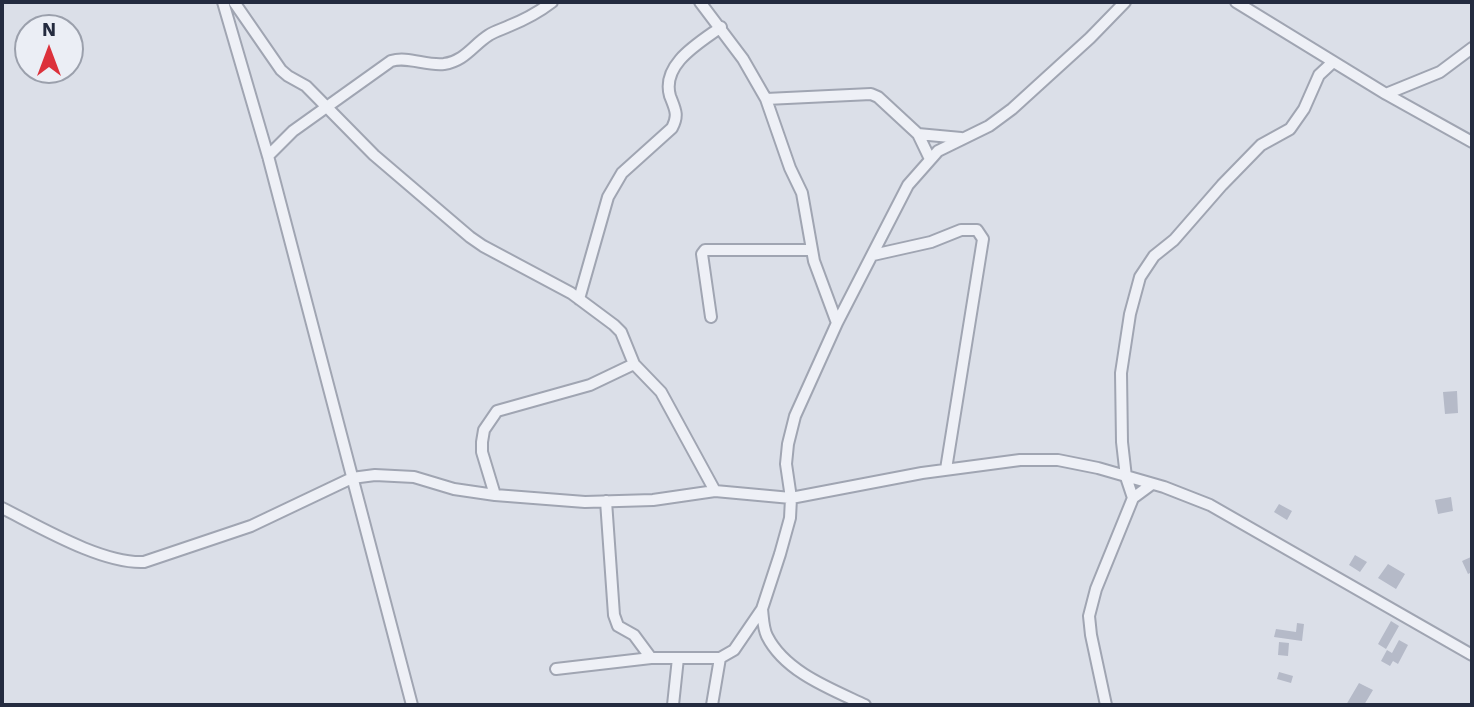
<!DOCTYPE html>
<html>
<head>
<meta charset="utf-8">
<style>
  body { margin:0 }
  #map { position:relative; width:1474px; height:707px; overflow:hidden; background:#dbdfe8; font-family:"Work Sans",sans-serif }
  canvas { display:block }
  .frame { position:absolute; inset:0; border:4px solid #242b3f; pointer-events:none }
  .north { position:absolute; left:14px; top:14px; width:70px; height:70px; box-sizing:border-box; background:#ebeef5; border:2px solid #9ba0ac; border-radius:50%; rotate:0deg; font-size:19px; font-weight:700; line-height:28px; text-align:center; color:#242b3f }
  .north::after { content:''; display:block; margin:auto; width:24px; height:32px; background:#dc313b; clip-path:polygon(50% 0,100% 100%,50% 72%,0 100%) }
</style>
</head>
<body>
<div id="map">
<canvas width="1474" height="707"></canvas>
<div class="frame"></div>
<div class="north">N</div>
</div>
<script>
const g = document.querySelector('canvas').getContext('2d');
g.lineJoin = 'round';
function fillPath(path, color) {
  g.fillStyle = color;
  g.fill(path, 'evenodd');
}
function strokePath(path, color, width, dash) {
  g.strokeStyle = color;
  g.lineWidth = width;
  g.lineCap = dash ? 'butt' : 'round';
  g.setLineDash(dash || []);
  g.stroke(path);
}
const building = new Path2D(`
  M1457,391L1458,413L1445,414L1443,392Z
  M1451,497L1453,511L1438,514L1435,500Z
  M1279,504L1292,511L1287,520L1274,512Z
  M1355,555L1367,562L1360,572L1349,565Z
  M1471,557L1472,572L1468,574L1462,561Z
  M1388,564L1405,574L1396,589L1378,578Z
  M1391,621L1399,626L1386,649L1378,644Z
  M1297,623L1304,624L1302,641L1274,637L1276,629L1296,632Z
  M1399,640L1408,645L1398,664L1393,661L1390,666L1381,661L1387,650L1392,653Z
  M1279,642L1289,643L1288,656L1278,655Z
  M1279,672L1293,676L1291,683L1277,679Z
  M1359,683L1373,690L1364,705H1346Z`);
const street = new Path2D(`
  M223,2L268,156L412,705
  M234,2L281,70L288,76L306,86L374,155L470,237L483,246L571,293L614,325L621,332L634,364L661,392L715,491
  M700,2L743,59L766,99L790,168L802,193L814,261L837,323
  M1236,2L1386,94L1472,142
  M1386,94L1440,72L1472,48
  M766,99L871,94L878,97L918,134L930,159
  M918,134L961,138
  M268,156L293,131L391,61C408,56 426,66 444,64C465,61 473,45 489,35C495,31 503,29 509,26C524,20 539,12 552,2
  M873,255L931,242L961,230H977L983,239L946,469
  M579,299L608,197L622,173L672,128C679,115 675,109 670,96C661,64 699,43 721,27
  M711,317L702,254L705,250H811
  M495,495L482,452V442L484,430L497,411L590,385L634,364
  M1133,498L1126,477L1122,442L1121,373L1130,314L1140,277L1154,256L1174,240L1222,185L1261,145L1290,129L1304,109L1319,75L1333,62
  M606,501L614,615L618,626L634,635L651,658
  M2,508C40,527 102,564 144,562L251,526L352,478L375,475L414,477L454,489L495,495L585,502L653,500L715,491L791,498L922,473L1020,460H1058L1098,468L1164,487L1210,505L1472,655
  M762,609C763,617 763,628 767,636C785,672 831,689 865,705
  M556,669L651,658H720L734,650L762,609L780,554L790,518L791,498L786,464L788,444L795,416L837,323L908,185L938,151L989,126L1012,109L1090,38L1125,2
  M673,705L678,658
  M712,705L720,658
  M1106,705L1091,635L1089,616L1096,589L1133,498L1152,484`);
fillPath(building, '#b5bac8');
strokePath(street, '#a0a5b2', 14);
strokePath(street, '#eef0f6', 10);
</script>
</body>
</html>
